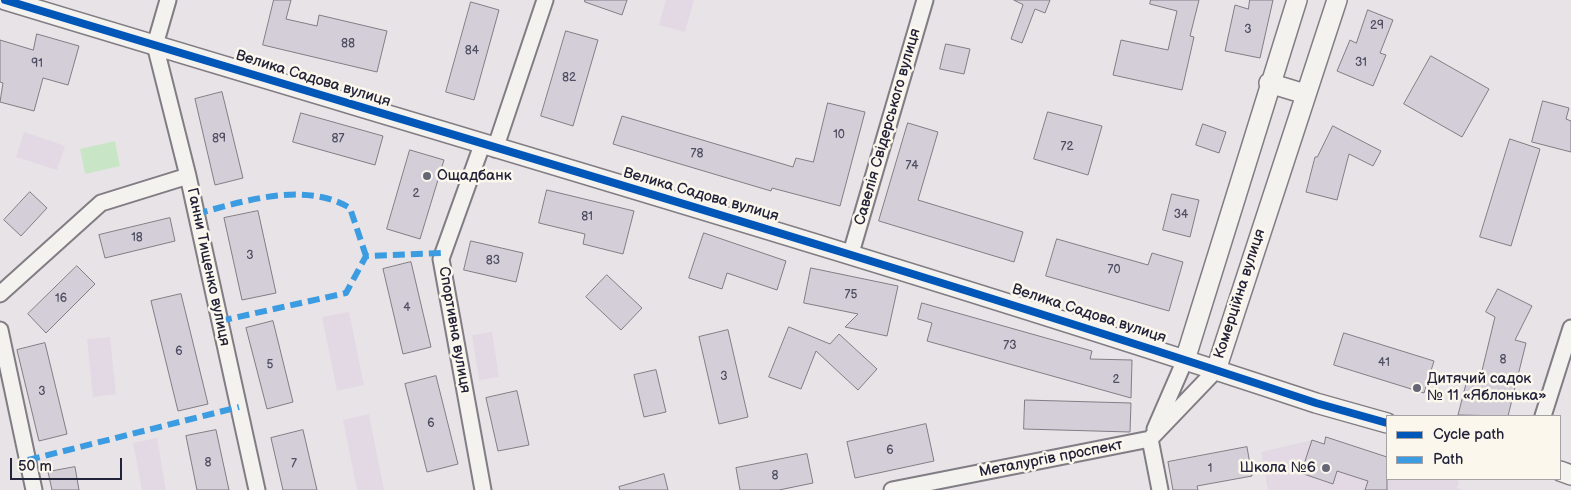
<!DOCTYPE html>
<html>
<head>
<meta charset="utf-8">
<style>
  body { margin:0 }
  #map { position:relative; width:1571px; height:490px; overflow:hidden; background:#e8e3e6; font-family:"Balsamiq Sans",sans-serif }
  canvas { display:block }
  .legend { position:absolute; left:1386px; top:415px; width:175px; height:65px; box-sizing:border-box; background:#fbf7ec; border:1px solid #a4a2a5; margin:0; padding:6px 9px; list-style:none; font-size:15px; color:#22223b }
  .legend li { display:flex; align-items:center; gap:10px; height:25px }
  .legend b { width:25px; border:1px solid #a4a2a5 }
  .scale { position:absolute; left:10px; top:458px; width:112px; height:22px; box-sizing:border-box; border:2px solid #22223b; border-top:0; padding-left:6px; font-size:15px; line-height:18px; white-space:nowrap; color:#22223b; -webkit-text-stroke:4px #fbf7ec; paint-order:stroke }
</style>
</head>
<body>
<div id="map">
<canvas width="1571" height="490"></canvas>
<ul class="legend">
<li><b style="height:6px;background:#0057b8"></b>Cycle path</li>
<li><b style="height:6px;background:#3c9ce2"></b>Path</li>
</ul>
<div class="scale">50 m</div>
</div>
<script>
const g = document.querySelector('canvas').getContext('2d');
g.lineJoin = 'round';
function fillPath(path, color) {
  g.fillStyle = color;
  g.fill(path, 'evenodd');
}
function strokePath(path, color, width, dash) {
  g.strokeStyle = color;
  g.lineWidth = width;
  g.lineCap = dash ? 'butt' : 'round';
  g.setLineDash(dash || []);
  g.stroke(path);
}
function write(font, color, halo, rows, align = 'center') {
  g.font = font + ' "Balsamiq Sans",sans-serif';
  g.lineWidth = 5;
  g.setLineDash([]);
  g.textBaseline = 'middle';
  g.strokeStyle = halo;
  g.fillStyle = color;
  for (const [text, x, y, turn = 0] of rows) {
    g.save();
    g.translate(x, y);
    g.rotate((+turn || 0) * Math.PI / 180);
    g.textAlign = isNaN(turn) ? turn : align;
    if (halo) g.strokeText(text, 0, 0);
    g.fillText(text, 0, 0);
    g.restore();
  }
}
const built = new Path2D(`
  M666,0H694L685,32L659,25Z
  M24,132L65,146L57,170L16,157Z
  M349,312L364,385L337,391L322,317Z
  M492,332L499,377L479,380L472,335Z
  M110,337L116,394L93,397L87,339Z
  M369,414V415L384,490H357L343,420Z
  M1326,437L1387,457V479H1452L1459,481L1457,488L1463,490H1268L1261,452L1312,440L1324,444Z
  M157,438L166,490H142L133,443Z`);
const green = new Path2D(`
  M115,141L120,166L85,174L80,149Z`);
const building = new Path2D(`
  M274,0H291L286,19L317,26L319,15L387,31L377,72L263,45Z
  M585,0H627L622,15L585,2Z
  M1014,0H1050L1045,13L1035,9L1022,43L1011,39L1023,5Z
  M1151,0H1199L1190,36L1194,37L1182,90L1113,75L1121,40L1168,50L1177,11L1150,4Z
  M1250,0H1273L1260,58L1225,51L1235,5L1248,9Z
  M471,2L499,10L474,100L446,92Z
  M1368,10L1393,20L1380,53L1386,55L1373,86L1337,71L1350,40L1356,43Z
  M566,31L598,40L573,126L541,116Z
  M37,34L79,46L68,85L43,78L34,111L0,102L3,83L0,82V40L33,50Z
  M946,44L970,49L964,74L940,69Z
  M1431,56L1489,89L1462,137L1404,104Z
  M222,92L243,178L215,185L195,99Z
  M1543,101L1569,108L1566,119L1571,121V152L1532,142Z
  M828,103L865,112L840,206L772,188L771,191L613,144L622,116L793,167L796,158L813,162Z
  M1048,112L1102,126L1088,175L1034,159Z
  M301,113L383,136L375,165L293,142Z
  M908,123L938,132L918,200L1023,232L1014,262L879,221Z
  M1203,124L1226,132L1219,153L1196,145Z
  M1333,126L1381,151L1373,166L1349,154L1337,200L1306,192L1315,157H1317Z
  M1510,139L1540,149L1511,246L1480,237Z
  M410,150L444,160L420,239L387,229Z
  M547,190L634,211L623,254L583,244L585,234L539,223Z
  M30,192L47,208L21,236L4,220Z
  M1172,194L1199,200L1190,237L1163,230Z
  M258,211L276,293L242,300L224,218Z
  M170,218L175,241L105,258L99,235Z
  M704,233L786,261L777,290L727,273L722,289L689,278Z
  M1057,239L1148,265L1152,253L1183,262L1169,311L1046,276Z
  M471,241L523,253L516,282L464,270Z
  M411,262L431,347L403,354L383,269Z
  M77,266L95,284L46,333L28,314Z
  M811,268L898,286L887,336L845,327L858,314L804,303Z
  M607,275L642,308L621,330L586,297Z
  M1498,289L1532,306L1515,340L1526,343L1508,416L1458,415L1467,380L1479,383L1495,317L1486,312Z
  M181,294L208,404L178,411L151,301Z
  M922,303L1092,351L1090,359L1132,360L1131,398L927,341L932,323L918,319Z
  M273,321L293,402L267,409L246,328Z
  M789,327L830,344L839,334L877,369L858,390L816,351L801,389L769,377Z
  M728,330L748,417L719,424L699,337Z
  M1344,333L1434,361L1424,393L1334,365Z
  M45,343L67,434L39,441L17,350Z
  M656,370L666,412L644,417L634,375Z
  M436,376L458,464L427,472L405,384Z
  M517,391L529,445L498,451L486,398Z
  M1025,400L1131,403L1130,432L1024,429Z
  M926,424L934,461L855,478L847,442Z
  M216,430L229,490H197L186,436Z
  M303,430L317,490H283L271,438Z
  M1326,437L1387,457V490H1365L1368,481L1337,471L1333,484L1301,473L1312,440L1324,444Z
  M1247,447L1252,476L1197,486L1198,490H1173L1168,462Z
  M807,454L813,483L779,490H740L736,468Z
  M75,467L79,490H52L48,472Z
  M664,474L668,490H620L619,487Z`);
const minor = new Path2D(`
  M168,0L155,45L188,176L257,490
  M482,145L441,259L483,490
  M495,149L545,0
  M851,253L925,0
  M0,294L101,203L188,176
  M0,330L34,490
  M1543,416L1571,328
  M1155,429L1185,360
  M1150,439L1216,370
  M1150,439L1160,490
  M892,490L1150,439`);
const tertiary = new Path2D(`
  M5,0C443,133 882,259 1316,403L1387,423
  M1269,83L1305,94
  M1185,360L1297,0
  M1216,370L1337,0
  M1560,471L1571,475`);
const quiet = new Path2D(`
  M196,214C244,201 305,181 350,208L366,256
  M220,321L346,293L366,256L443,253
  M28,460L239,407`);
const cycleway = new Path2D(`
  M5,0C443,133 882,259 1316,403L1387,423`);
const markers = [
  [427,176,5,"#676677"],
  [1417,388,5,"#676677"],
  [1326,468,5,"#676677"]
];
const numberNames = [
  ["29",1377,26],
  ["3",1248,30],
  ["88",348,44],
  ["84",472,51],
  ["31",1361,63],
  ["91",37,64],
  ["82",569,78],
  ["10",839,135],
  ["89",219,139],
  ["87",338,139],
  ["72",1067,147],
  ["78",697,154],
  ["74",912,166],
  ["2",416,194],
  ["34",1181,215],
  ["81",587,217],
  ["18",137,238],
  ["3",250,256],
  ["83",493,261],
  ["70",1114,270],
  ["75",851,295],
  ["16",61,299],
  ["4",407,308],
  ["73",1010,346],
  ["6",179,352],
  ["8",1503,360],
  ["41",1384,363],
  ["5",270,365],
  ["3",724,377],
  ["2",1116,380],
  ["3",42,392],
  ["6",431,424],
  ["6",890,451],
  ["8",208,463],
  ["7",294,464],
  ["1",1210,469],
  ["8",775,476]
];
const streetNames = [
  ["Велика Садова вулиця",313,79,17],
  ["Савелія Свідерського вулиця",888,127,-74],
  ["Велика Садова вулиця",701,195,16],
  ["Ганни Тищенко вулиця",208,267,78],
  ["Комерційна вулиця",1240,294,-72],
  ["Велика Садова вулиця",1089,314,18],
  ["Спортивна вулиця",454,330,80],
  ["Металургів проспект",1051,459,-11]
];
const poiNames = [
  ["Ощадбанк",437,176],
  ["Дитячий садок",1427,379],
  ["№ 11 «Яблонька»",1427,396],
  ["Школа №6",1316,468,"right"]
];
fillPath(built, '#e3d9e5');
fillPath(green, '#c8e6c6');
fillPath(building, '#d4ced8');
strokePath(building, '#807d84', 1);
strokePath(minor, '#807d84', 19);
strokePath(tertiary, '#807d84', 22);
strokePath(minor, '#f4f2ef', 15);
strokePath(tertiary, '#f4f2ef', 19);
strokePath(quiet, '#3c9ce2', 6, [12, 6]);
strokePath(cycleway, '#0057b8', 8);
for (const [x, y, r, color] of markers) {
  const dot = new Path2D();
  dot.arc(x, y, r, 0, 2 * Math.PI);
  g.fillStyle = color;
  g.fill(dot);
  strokePath(dot, '#fbf7ec', 2);
}
write('12px', '#4e4d62', null, numberNames);
write('15px', '#22223b', '#fbf7ec', streetNames);
write('15px', '#22223b', '#fbf7ec', poiNames, 'left');
</script>
</body>
</html>
